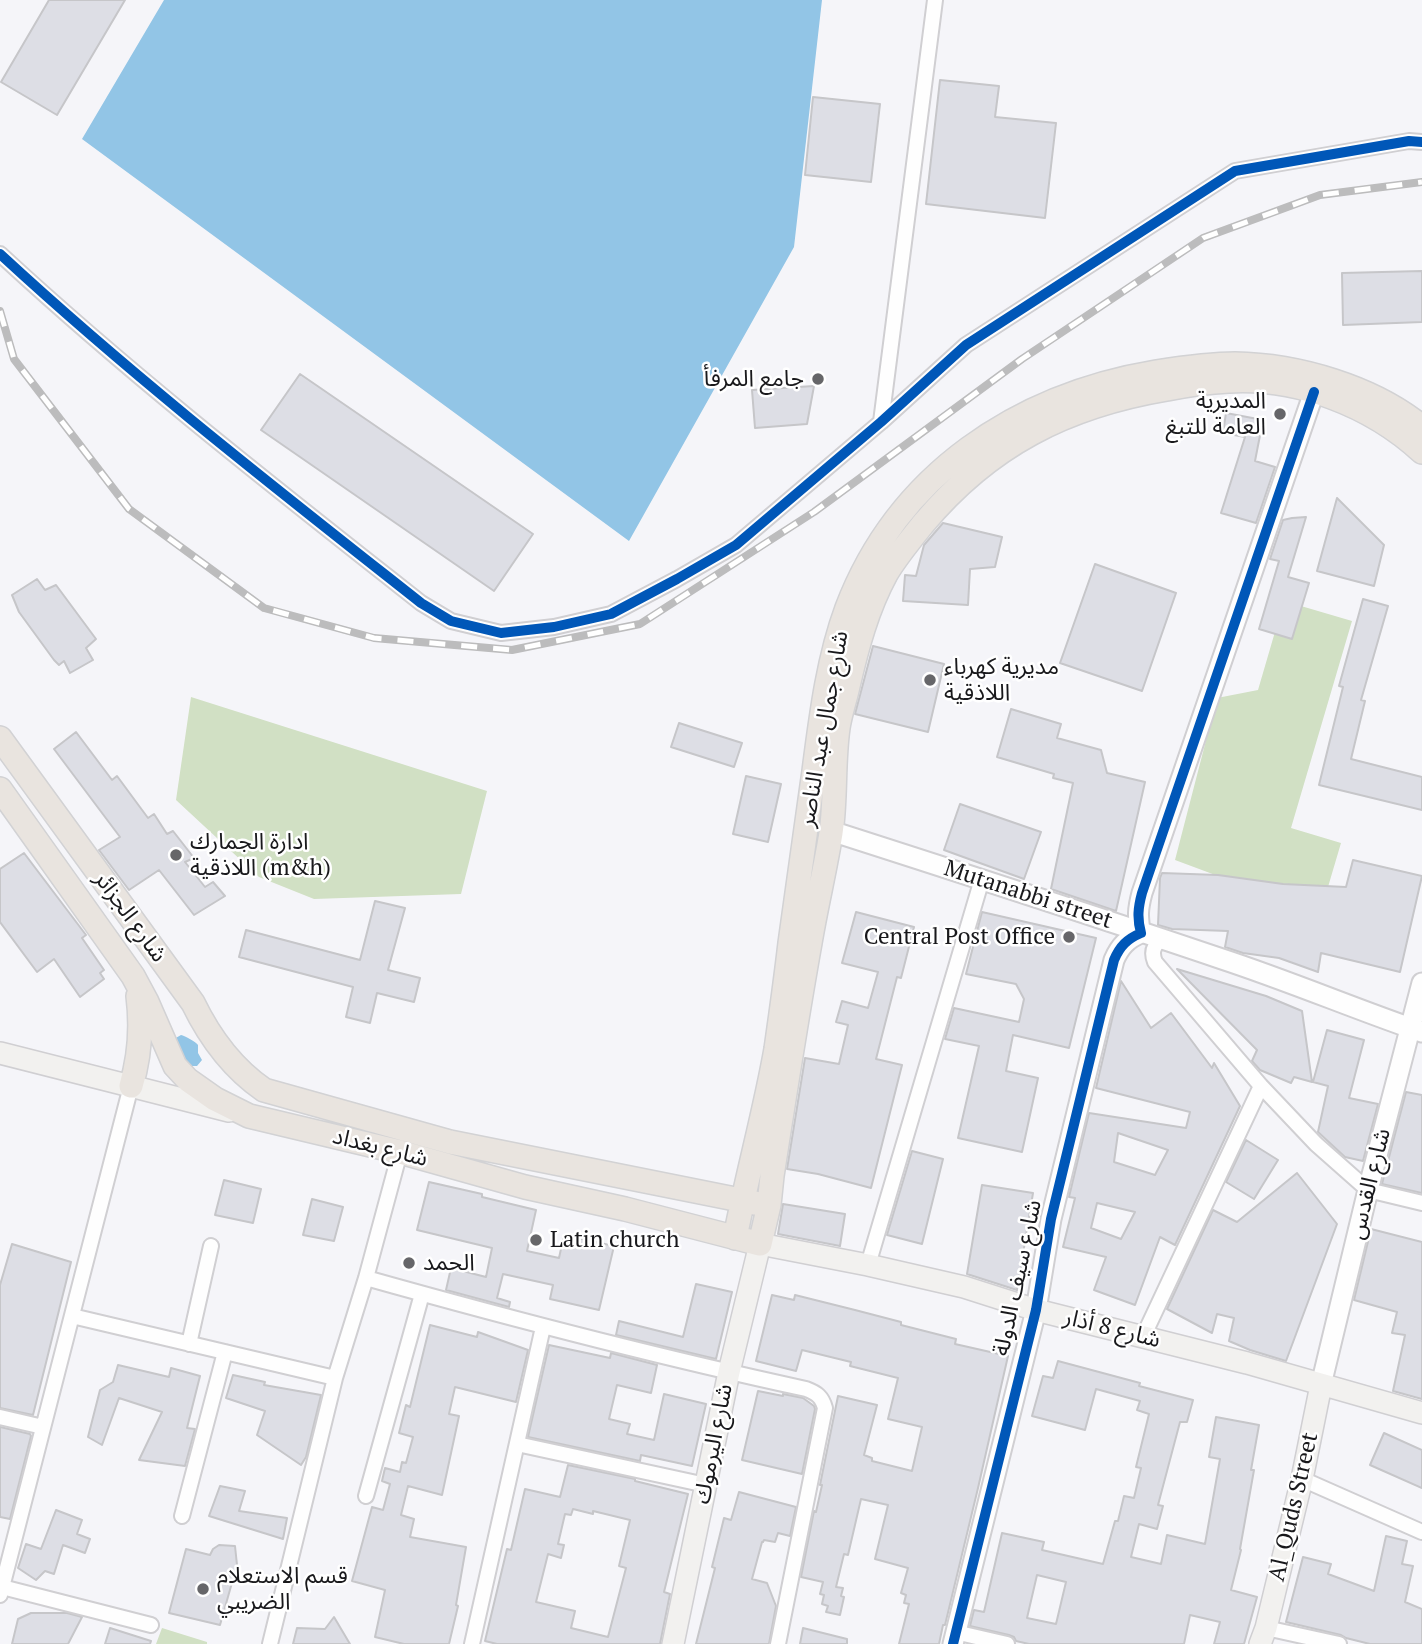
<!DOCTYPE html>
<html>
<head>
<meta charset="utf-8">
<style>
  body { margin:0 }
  canvas { display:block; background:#f5f5f9 }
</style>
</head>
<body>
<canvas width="1422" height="1644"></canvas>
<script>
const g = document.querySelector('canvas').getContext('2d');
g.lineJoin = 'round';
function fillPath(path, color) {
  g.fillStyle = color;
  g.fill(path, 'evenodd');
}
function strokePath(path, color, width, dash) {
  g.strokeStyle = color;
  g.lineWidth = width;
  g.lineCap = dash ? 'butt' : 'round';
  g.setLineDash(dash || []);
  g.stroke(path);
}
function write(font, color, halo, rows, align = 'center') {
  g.font = font + ' "PT Serif","Noto Sans Arabic",serif';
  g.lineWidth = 5;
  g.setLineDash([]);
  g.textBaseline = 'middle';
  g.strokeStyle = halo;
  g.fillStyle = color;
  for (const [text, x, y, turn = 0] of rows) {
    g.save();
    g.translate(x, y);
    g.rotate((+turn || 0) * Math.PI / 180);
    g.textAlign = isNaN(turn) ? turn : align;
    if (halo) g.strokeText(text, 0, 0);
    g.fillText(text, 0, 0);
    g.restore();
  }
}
const green = new Path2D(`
  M1284,601L1352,621L1291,828L1341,843L1320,914L1175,860L1217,698L1258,690Z
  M191,697L487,791L461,894L314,899L259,877L176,800Z
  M162,1628L207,1642V1644H156Z`);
const water = new Path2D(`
  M164,0H822L794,247L629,541L82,139Z
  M181,1035C185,1036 196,1042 198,1045V1053L202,1060L197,1066H189L185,1063L174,1039Z`);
const building = new Path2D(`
  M49,0H125L57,115L1,82Z
  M940,80L999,86L995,117L1056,123L1045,218L926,204Z
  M813,97L880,104L871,182L805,175Z
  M1422,271V322L1343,325L1342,273Z
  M300,374L533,534L494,591L261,430Z
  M814,386L807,424L755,428L752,390Z
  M1226,413L1263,420L1255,461L1275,467L1256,523L1221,513L1245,437L1223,433Z
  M1337,498L1384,545L1374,586L1317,571Z
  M1306,517L1288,577L1309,583L1292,639L1259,629L1279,561L1270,559L1283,520L1292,518Z
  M943,523L1002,537L995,567L970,569L968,605L903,601L905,575L916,576L924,545Z
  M1095,564L1176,593L1142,691L1060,663Z
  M37,579L45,590L56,585L96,639L86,648L93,660L70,673L64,661L59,665L54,660L19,612L12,595Z
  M1363,599L1388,606L1361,700L1365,701L1351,759L1422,777V810L1319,785L1343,687L1339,686Z
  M873,646L944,664L928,732L855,714Z
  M1011,709L1061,724L1057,738L1101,750L1107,773L1145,782L1116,911L1051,889L1073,783L1053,778L1054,774L997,757Z
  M679,723L742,743L734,767L671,747Z
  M76,732L112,780L117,776L148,818L154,814L167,834L173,831L194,858L185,862L205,887L213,882L225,896L194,915L159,870L129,890L99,850L120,837L54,749Z
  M746,776L781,784L768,842L733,834Z
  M960,804L1041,832L1024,879L944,850Z
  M24,853L86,935L82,938L104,970L100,973L104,979L80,997L54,959L37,972L0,922V869Z
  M1353,860L1422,876L1400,972L1321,953L1318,972L1279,958L1243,953L1225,947L1228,931L1172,929L1158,925L1160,878L1162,873L1218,875L1283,884L1346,887Z
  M375,901L405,908L388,970L420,978L414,1002L377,993L370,1023L346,1017L353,987L239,957L246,930L360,960Z
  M856,912L914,927L901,978L897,977L876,1059L902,1065L871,1188L818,1174L787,1169L805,1058L839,1064L848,1025L836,1022L842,1001L868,1008L878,972L842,963Z
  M982,912L1096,938L1069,1048L1013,1035L1006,1071L1038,1078L1022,1152L958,1138L979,1046L945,1039L954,1008L1019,1022L1024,999L1016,984L966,974Z
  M1177,969L1266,996L1302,1011L1312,1082L1294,1077L1291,1083L1260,1070L1252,1061L1257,1050Z
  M1121,981L1151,1028L1171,1013L1212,1068L1214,1063L1240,1106L1175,1245L1160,1237L1135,1305L1094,1290L1106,1257L1063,1247L1075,1198L1069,1197L1089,1113L1186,1128L1190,1112L1096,1088ZM1118,1133L1168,1150L1155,1175L1114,1162ZM1097,1203L1135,1212L1121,1239L1091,1228Z
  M1327,1030L1364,1040L1349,1098L1378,1104L1363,1161L1345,1157L1318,1132L1328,1086L1313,1082Z
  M1406,1092L1422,1095V1193L1382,1184Z
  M1246,1140L1278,1160L1254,1199L1226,1182Z
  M912,1151L943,1159L922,1244L887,1235Z
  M1297,1173L1337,1224L1286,1361L1250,1350L1229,1341L1234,1318L1217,1314L1212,1333L1167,1309L1213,1210L1237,1222Z
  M224,1180L261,1189L253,1223L215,1215Z
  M429,1182L482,1194V1197L536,1210L527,1251L559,1258L564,1235L614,1246L599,1310L550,1299L553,1285L503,1274L497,1298L510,1302L509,1307L446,1290L451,1268L486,1277L492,1248L417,1230Z
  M982,1185L1033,1193L1017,1290L967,1274Z
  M312,1199L343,1207L334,1241L303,1235Z
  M783,1204L845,1214L840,1246L778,1234Z
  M1371,1229L1422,1242V1399L1393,1391L1405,1335L1392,1333L1397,1312L1354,1300Z
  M12,1244L71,1262L33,1415L0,1408V1285Z
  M696,1284L732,1292L716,1359L616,1335L619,1321L683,1337Z
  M772,1295L794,1300L795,1295L855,1310L901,1322V1325L956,1339L955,1344L1008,1356L978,1488L945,1625H943L939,1644H899L909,1604L904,1603L906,1595L901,1593L908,1568L875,1559L888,1505L861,1499L848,1555L844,1554L836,1587L843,1588L841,1596L844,1597L840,1615L826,1612L828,1606L822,1604L824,1595L820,1594L823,1582L801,1577L814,1511L816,1512L822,1485H820L838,1396L877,1405L864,1455L872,1458V1461L912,1471L922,1427L888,1419L898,1378L850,1366L851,1362L802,1350L796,1371L756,1361Z
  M430,1325L477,1337L478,1332L528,1350L516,1402L455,1387L449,1414L459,1416L442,1495L408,1486L401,1515L414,1519L410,1537L466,1547L456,1605L458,1606L449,1644H404L375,1637L385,1590L352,1581L372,1507L383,1510L390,1484L382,1481L385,1468L400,1472L402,1462L406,1463L413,1437L399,1433L406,1405L410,1407Z
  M549,1345L610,1358L611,1353L657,1365L651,1393L617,1385L609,1419L630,1424L627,1434L654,1440L664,1394L706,1404L692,1466L641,1455L640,1461L528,1437Z
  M1058,1361L1140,1383L1139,1386L1193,1400L1187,1422H1180L1158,1505L1163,1506L1157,1529L1139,1524L1131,1557L1161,1564L1167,1535L1205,1544L1220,1459L1209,1457L1216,1417L1259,1425L1251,1470H1254L1240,1549L1241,1550L1231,1590L1257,1597L1244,1644H1214L1220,1622L1190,1615L1184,1644H1029L1016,1641L1014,1637L1009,1635L970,1626L974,1610L984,1612L1002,1533L1044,1542L1042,1550L1103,1564L1115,1521H1118L1124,1496L1134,1498L1141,1468L1136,1467L1149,1414L1137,1410L1140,1401L1096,1389L1085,1430L1032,1416L1043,1376L1053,1378ZM1037,1575L1066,1582L1056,1624L1027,1618Z
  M118,1365L169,1377L171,1368L200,1376L187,1428L195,1429L185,1466L139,1460L162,1412L119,1398L102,1445L88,1437L100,1390L113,1382Z
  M233,1375L265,1382L264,1385L321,1395L306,1457L301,1465L257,1435L265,1411L226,1398Z
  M758,1391L783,1396V1394L803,1398L814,1406L815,1409L802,1474L742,1460Z
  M0,1427L30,1434L31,1436L10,1519L0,1517Z
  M1384,1433L1422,1450V1488L1370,1465Z
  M568,1465L635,1479V1481L688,1494L664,1592L670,1594L660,1644H497L485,1641L507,1549L511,1550L525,1489L560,1497ZM573,1509L593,1514V1511L630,1520L619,1566L626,1568L608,1637L571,1628L575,1611L536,1602L548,1554L561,1558L564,1545L558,1544L565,1514L571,1515Z
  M220,1486L245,1491L239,1511L287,1518L283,1539L209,1516Z
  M739,1492L796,1507L790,1536L778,1533L775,1542L764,1540L763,1542H762L752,1579L767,1583L776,1606L769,1644H696L715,1568L712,1567L724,1518L731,1520Z
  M56,1510L82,1520L77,1534L90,1539L85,1553L63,1545L54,1574L45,1571L36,1580L18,1568L26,1544L41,1549Z
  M1386,1536L1407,1541L1402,1564L1413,1566L1405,1602L1422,1609V1644H1370L1346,1638L1341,1635L1286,1622L1303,1557L1331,1564L1328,1574L1374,1591Z
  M219,1545L235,1546L237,1565L220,1625L169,1613L186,1549L210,1555L213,1549Z
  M31,1613H67L82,1617L68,1644H12L18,1619Z
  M334,1617L350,1644H293L297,1628L325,1629Z
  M110,1628L151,1641L150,1644H105Z
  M803,1628L847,1639V1644H800Z`);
const minor = new Path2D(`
  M0,254C134,378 278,490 421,603L451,621L501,633L554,627L611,614L677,579L736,545L881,422L966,345L1235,171L1409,141L1422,142
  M881,422L935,0
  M1161,940C1153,946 1151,952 1155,962L1261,1086L1316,1144L1368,1190L1422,1203
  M868,1265L982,879
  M366,1278C512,1319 658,1357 806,1389C817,1393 822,1397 825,1408L778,1644
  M72,1316L335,1378
  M1143,1337L1261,1086
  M189,1344L211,1246
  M0,1417L43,1427
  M517,1444L706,1485
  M1302,1479L1422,1532
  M366,1496L422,1294
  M182,1516L225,1352
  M2,1587L151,1625
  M0,1595L131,1086
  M1266,1628L1339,1644
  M955,1632L1007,1644
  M270,1644L335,1378L366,1278L400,1152
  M472,1644L543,1327`);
const tertiary = new Path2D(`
  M831,831C962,873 1092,915 1222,959C1289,981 1355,1009 1422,1032
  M1321,1385L1368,1190L1422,983
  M953,1644L1036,1310L1051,1219L1114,960C1120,946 1127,939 1141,933C1137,918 1138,908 1142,893L1314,392`);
const secondary = new Path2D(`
  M0,1053L229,1111
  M673,1644L729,1372L760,1244L868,1265L964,1287L1036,1310L1247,1363L1422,1413
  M1260,1644L1266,1628L1302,1479L1321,1385`);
const primary = new Path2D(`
  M0,738L193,1003C210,1038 232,1068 264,1090L450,1142L755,1203
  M0,789L133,976L147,1002L175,1066L188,1080L215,1099L249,1116L400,1152L525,1187L625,1209L760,1244L769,1205L772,1176C784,1099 796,1021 810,943C816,907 825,870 831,833C836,799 833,763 838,728C840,714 845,700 848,686C857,647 867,609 886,574C896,557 910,540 923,524C989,445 1066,406 1167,389C1187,385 1208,382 1229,381C1298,377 1371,405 1422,452
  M131,1086C140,1056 142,1028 138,996
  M735,1238C747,1175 765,1112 776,1049C781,1014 786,978 790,943C798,886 806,828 814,771C821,717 828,659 847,608C898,474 1018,395 1156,372C1182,368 1209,364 1235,364C1298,365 1373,387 1422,427`);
const rail = new Path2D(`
  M0,311L14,359L129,509L264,608L374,638L512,650L640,624L814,512L1022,359L1203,238L1320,195L1422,182`);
const cycleway = new Path2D(`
  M0,254C134,378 278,490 421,603L451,621L501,633L554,627L611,614L677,579L736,545L881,422L966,345L1235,171L1409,141L1422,142
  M953,1644L1036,1310L1051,1219L1114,960C1120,946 1127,939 1141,933C1137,918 1138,908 1142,893L1314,392`);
const markers = [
  [818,379,7,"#666669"],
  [1280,414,7,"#666669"],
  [930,680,7,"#666669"],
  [176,855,7,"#666669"],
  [1069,937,7,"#666669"],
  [536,1240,7,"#666669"],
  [409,1263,7,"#666669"],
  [203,1589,7,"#666669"]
];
const poiNames = [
  ["جامع المرفأ",804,379,"right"],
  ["المديرية",1266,401,"right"],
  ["العامة للتبغ",1266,427,"right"],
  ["مديرية كهرباء",944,667],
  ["اللاذقية",944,693],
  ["ادارة الجمارك",190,842],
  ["اللاذقية (m&h)",190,868],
  ["Central Post Office",1055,937,"right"],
  ["Latin church",550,1240],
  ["الحمد",423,1263],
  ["قسم الاستعلام",217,1576],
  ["الضريبي",217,1602]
];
const streetNames = [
  ["شارع جمال عبد الناصر",824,729,-80],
  ["Mutanabbi street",1028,895,18],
  ["شارع الجزائر",130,917,54],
  ["شارع بغداد",380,1148,14],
  ["شارع القدس",1370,1184,-76],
  ["شارع سيف الدولة",1018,1278,-78],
  ["شارع 8 أذار",1112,1329,14],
  ["شارع اليرموك",714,1444,-79],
  ["Al_Quds Street",1294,1507,-77]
];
fillPath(green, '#d1e0c4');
fillPath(water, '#92c5e6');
fillPath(building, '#dddee5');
strokePath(building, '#c6c6c9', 2);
strokePath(minor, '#d0cfd2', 18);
strokePath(tertiary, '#d0cfd2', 23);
strokePath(secondary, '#d0cfd2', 24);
strokePath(primary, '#d2d2d4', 26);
strokePath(minor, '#fefefe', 14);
strokePath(tertiary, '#fefefe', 19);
strokePath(secondary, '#f2f1ef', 21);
strokePath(primary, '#e9e4df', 23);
strokePath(rail, '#bcbcbd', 8);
strokePath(rail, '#fff', 5, [16]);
strokePath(cycleway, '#0057b8', 10);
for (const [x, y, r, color] of markers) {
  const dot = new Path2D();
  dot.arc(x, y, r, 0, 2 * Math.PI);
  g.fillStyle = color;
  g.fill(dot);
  strokePath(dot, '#fff', 2.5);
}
write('23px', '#19191c', '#fff', poiNames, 'left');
write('23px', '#19191c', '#fff', streetNames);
</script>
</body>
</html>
